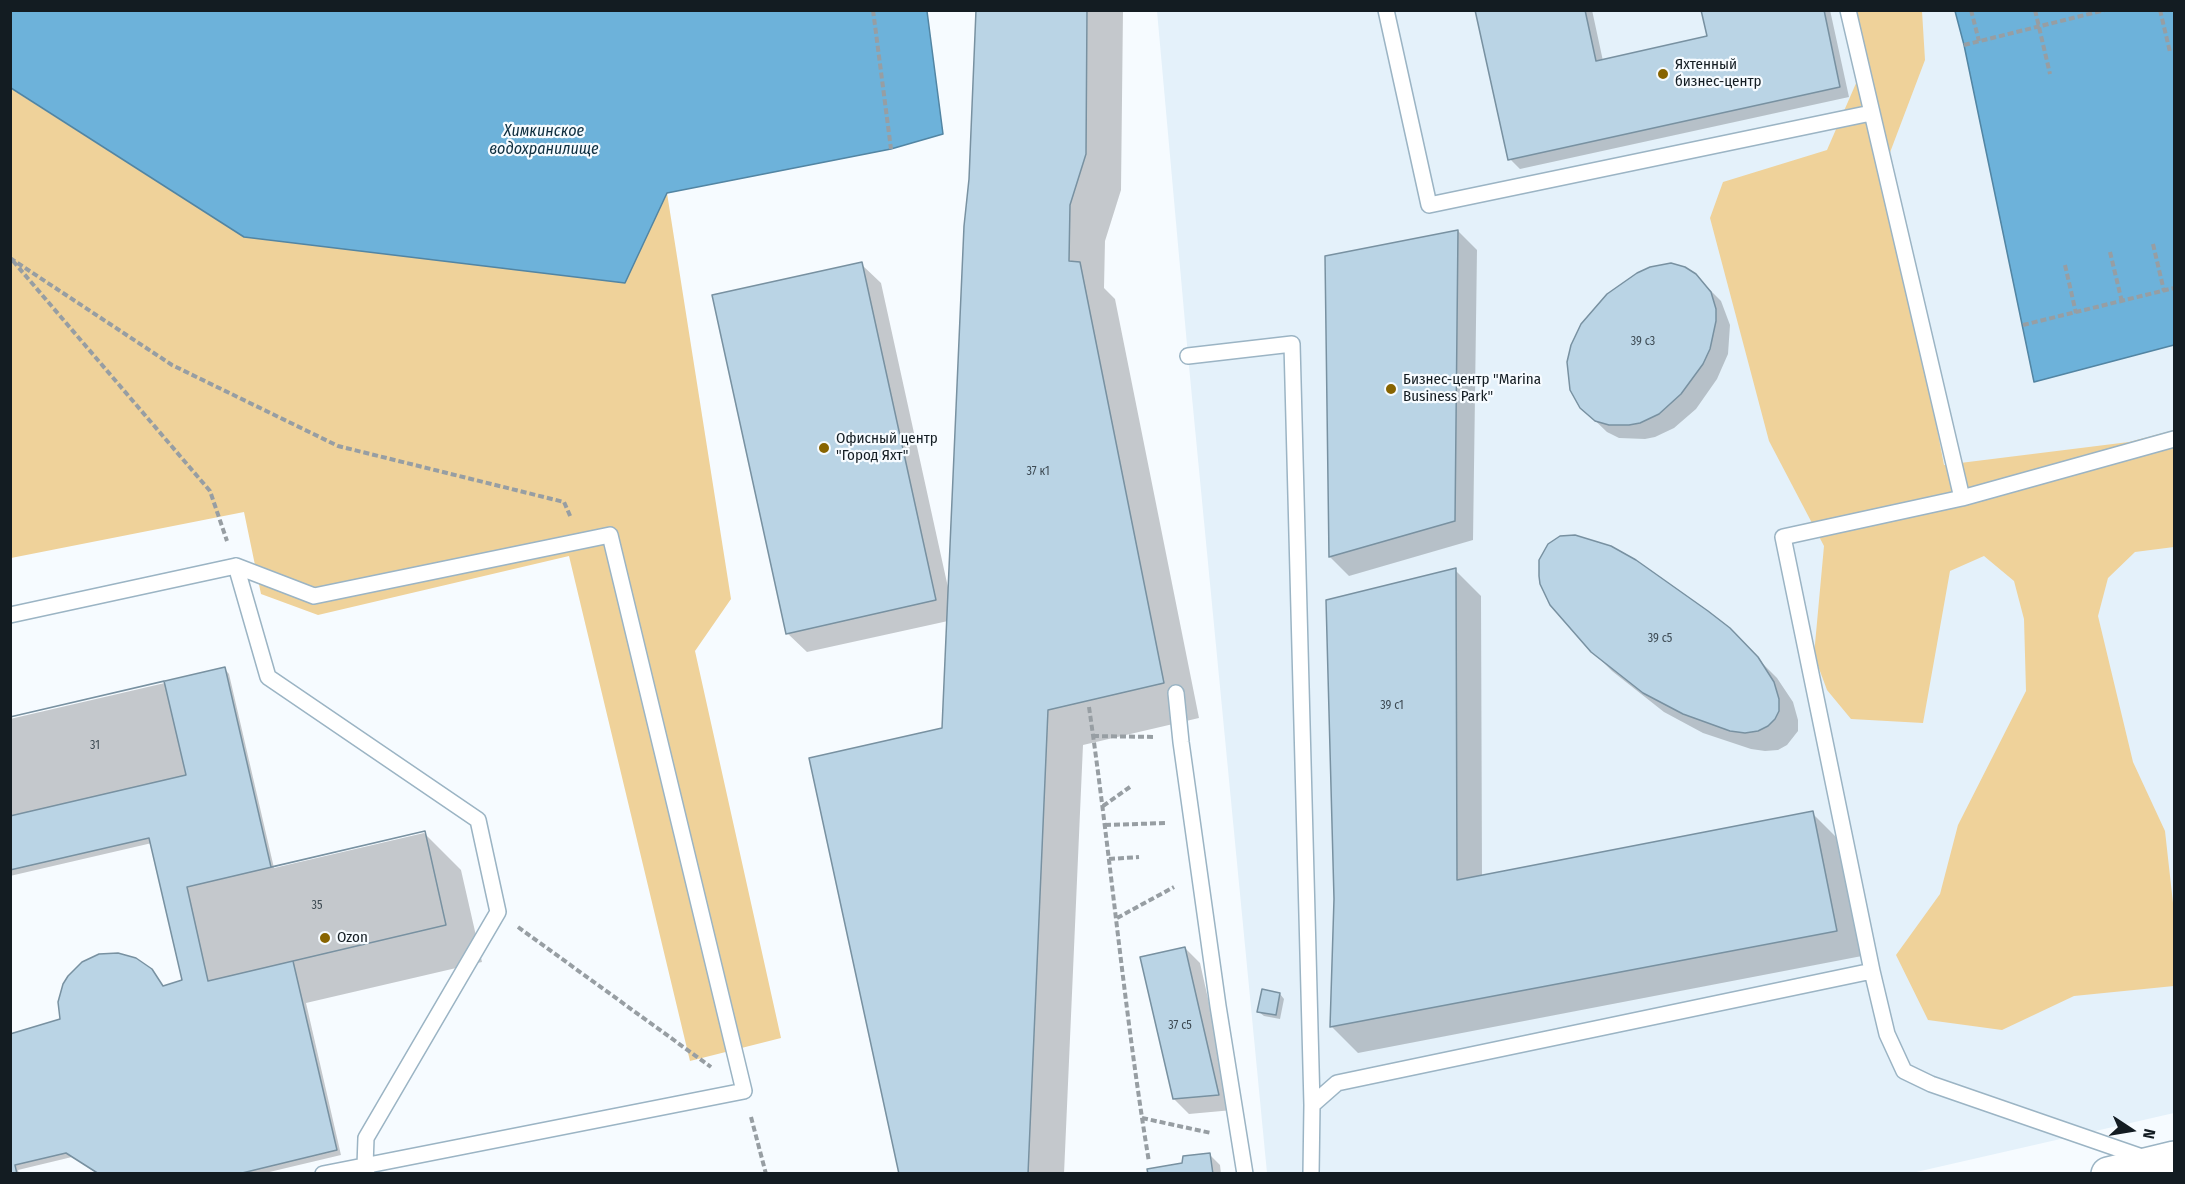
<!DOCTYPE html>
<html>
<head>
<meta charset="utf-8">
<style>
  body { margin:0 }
  #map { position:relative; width:2185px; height:1184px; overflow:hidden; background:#f6fbff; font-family:"Fira Sans Condensed",sans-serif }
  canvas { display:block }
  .frame { position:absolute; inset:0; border:12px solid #131c22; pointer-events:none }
  .north { position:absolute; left:2101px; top:1100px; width:60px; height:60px; -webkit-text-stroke:4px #f6fbff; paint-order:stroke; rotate:102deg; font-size:16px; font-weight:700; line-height:24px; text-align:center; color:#131c22 }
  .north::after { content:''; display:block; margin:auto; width:21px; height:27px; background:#131c22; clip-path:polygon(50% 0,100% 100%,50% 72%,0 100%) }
</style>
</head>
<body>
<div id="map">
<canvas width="2185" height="1184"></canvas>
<div class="frame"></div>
<div class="north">N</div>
</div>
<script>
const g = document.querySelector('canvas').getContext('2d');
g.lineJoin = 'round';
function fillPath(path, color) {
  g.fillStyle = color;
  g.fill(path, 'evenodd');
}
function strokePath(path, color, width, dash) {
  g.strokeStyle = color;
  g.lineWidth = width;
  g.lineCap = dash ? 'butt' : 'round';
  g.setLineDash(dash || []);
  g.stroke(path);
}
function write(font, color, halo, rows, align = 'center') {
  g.font = font + ' "Fira Sans Condensed",sans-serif';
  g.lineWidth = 4.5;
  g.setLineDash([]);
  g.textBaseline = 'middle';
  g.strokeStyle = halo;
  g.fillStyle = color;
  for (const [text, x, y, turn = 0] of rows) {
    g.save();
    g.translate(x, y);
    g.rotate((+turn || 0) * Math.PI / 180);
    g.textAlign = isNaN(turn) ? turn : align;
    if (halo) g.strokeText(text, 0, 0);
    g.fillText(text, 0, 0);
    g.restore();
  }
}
const built = new Path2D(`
  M1157,11H1955L1964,45L2034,382L2174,345V1113L1912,1173H1267L1188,356Z`);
const green = new Path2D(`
  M1847,11H1922L1925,60L1886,163L1944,465L2129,442L2174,430V547L2135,552L2108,578L2098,616L2133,762L2165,831L2174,912V986L2074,996L2002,1030L1928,1020L1896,955L1940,894L1958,825L2026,691L2024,619L2014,581L1984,556L1950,571L1923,723L1851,719L1827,690L1814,655L1824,546L1769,441L1710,218L1723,182L1827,150L1857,81Z
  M10,88L244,237L667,193L731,599L695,651L781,1038L690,1061L569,556L318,615L261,594L244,512L11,558Z`);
const water = new Path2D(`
  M10,11H927L943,134L891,149L667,193L625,283L244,237L11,88Z
  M1955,11H2174V345L2034,382L1964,45Z`);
const shadow = new Path2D(`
  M978,10H1123L1121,190L1105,241L1104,288L1115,299L1199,718L1083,745L1064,1174H901L944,729L948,621L807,652L787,633L861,264L881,283L949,592Z
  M1477,10H1592L1603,61L1709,38L1703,10H1830L1849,97L1520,169L1510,159Z
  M1458,231L1477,250L1473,540L1349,576L1330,557Z
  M1695,275L1721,301L1730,325L1728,354L1717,379L1696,409L1674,428L1655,437L1645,439L1619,438L1607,432L1581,407Z
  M1455,570L1481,596L1482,877L1812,813L1838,839L1862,956L1358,1053L1332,1027Z
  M1728,629L1777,678L1793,702L1798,720V731L1787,745L1778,750L1765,751L1751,749L1703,733L1664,712L1612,671L1592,651Z
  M225,669L229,674L274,868L424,833L461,870L482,962L306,1003L341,1155L261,1174H98L72,1157L18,1170L19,1174H10V1035L184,981L152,843L10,876V719Z
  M1185,948L1200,963L1233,1110L1189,1114L1174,1099Z
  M1280,994L1284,999L1280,1019L1264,1016L1259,1012Z
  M1210,1155L1220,1165L1221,1174H1149Z`);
const building = new Path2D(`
  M976,10H1087L1086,154L1070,205L1069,261L1080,262L1164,683L1048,710L1028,1174H899L809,758L942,728L964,226L969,179Z
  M1475,10H1585L1596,61L1707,36L1701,10H1824L1840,87L1508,160Z
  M1458,230L1455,521L1329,557L1325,256Z
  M862,262L936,600L786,634L712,295Z
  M1671,263L1685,267L1696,274L1711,292L1716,309V321L1710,349L1703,364L1681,394L1659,414L1640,423L1629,425H1609L1595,421L1580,408L1570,390L1567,362L1571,345L1581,324L1607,294L1637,273L1650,267Z
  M1575,535L1611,546L1636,560L1708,611L1730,628L1758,657L1774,682L1779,699V711L1775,719L1768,726L1758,731L1745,733L1730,731L1683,714L1643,693L1591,652L1550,605L1540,584L1539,576V560L1548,544L1560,536Z
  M1456,568L1457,880L1813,811L1837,931L1330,1027L1334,899L1326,600Z
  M225,667L271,867L425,831L446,925L293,961L337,1150L238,1174H99L66,1153L15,1165L17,1174H10V1034L60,1019L58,1002L63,984L68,976L82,962L99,954L118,953L136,958L152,969L163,986L182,980L149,838L10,870V717Z
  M164,681L186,775L10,816V717Z
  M425,831L446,925L208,981L187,887Z
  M1185,947L1219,1095L1173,1099L1140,957Z
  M1262,989L1280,993L1276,1015L1257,1012Z
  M1210,1153L1213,1174H1148L1147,1169L1182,1163L1183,1156Z`);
const path = new Path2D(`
  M873,10L891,149
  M1971,10L1979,41
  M2035,10L2050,74
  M2160,10L2170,52
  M1964,45L2105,10
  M2153,244L2164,291
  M2110,252L2122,302
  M10,258L172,365L338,446L564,502L571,518
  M13,261L210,491L227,541
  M2065,265L2076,313
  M2023,325L2174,288
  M1089,707C1111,858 1124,1011 1149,1162
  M1093,736L1155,737
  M1103,806L1130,787
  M1105,825L1167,823
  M1109,859L1139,857
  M1117,918L1174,887
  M518,927L711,1067
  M751,1117L766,1174
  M1142,1118L1211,1133`);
const service = new Path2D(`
  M1386,10L1429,205L1871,113
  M1848,10L1962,498L2174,439
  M1188,356L1292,344L1312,1105
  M236,566L268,677L478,820L498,912L366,1138L365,1166L367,1174
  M10,615L236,566L314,596L610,535L744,1091L323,1174
  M1176,693L1181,742L1218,1006L1245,1174
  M1872,971L1783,537L1962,498
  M1311,1174L1312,1105L1337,1083L1872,971L1887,1034L1904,1071L1931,1084L2145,1158`);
const primary = new Path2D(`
  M2108,1174L2174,1158`);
const markers = [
  [1663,74,6,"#886400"],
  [1391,389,6,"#886400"],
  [824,448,6,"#886400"],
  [325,938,6,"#886400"]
];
const numberNames = [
  ["39 с3",1643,342],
  ["37 к1",1038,472],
  ["39 с5",1660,639],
  ["39 с1",1392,706],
  ["31",95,746],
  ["35",317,906],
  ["37 с5",1180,1026]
];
const poiNames = [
  ["Яхтенный",1675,65],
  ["бизнес-центр",1675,82],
  ["Бизнес-центр \"Marina",1403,380],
  ["Business Park\"",1403,397],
  ["Офисный центр",836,439],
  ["\"Город Яхт\"",836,456],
  ["Ozon",337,938]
];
const waterNames = [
  ["Химкинское",544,132],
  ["водохранилище",544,150]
];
fillPath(built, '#e4f1fa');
fillPath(green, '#efd29a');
fillPath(water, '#6db2da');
strokePath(water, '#5285a3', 1.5);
fillPath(shadow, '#0003');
fillPath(building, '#bad4e5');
strokePath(building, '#7891a1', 1.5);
strokePath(service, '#9bb4c4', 18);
strokePath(primary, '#9bb4c4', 36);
strokePath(path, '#979ea3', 4, [6, 3]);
strokePath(service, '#fff', 15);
strokePath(primary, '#fff', 33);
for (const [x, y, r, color] of markers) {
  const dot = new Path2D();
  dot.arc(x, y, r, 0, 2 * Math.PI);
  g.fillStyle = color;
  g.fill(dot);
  strokePath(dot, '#f6fbff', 2);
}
write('12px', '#3d4a53', null, numberNames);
write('15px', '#131c22', '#f6fbff', poiNames, 'left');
write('italic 16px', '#0e2e3f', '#f6fbff', waterNames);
</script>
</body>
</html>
